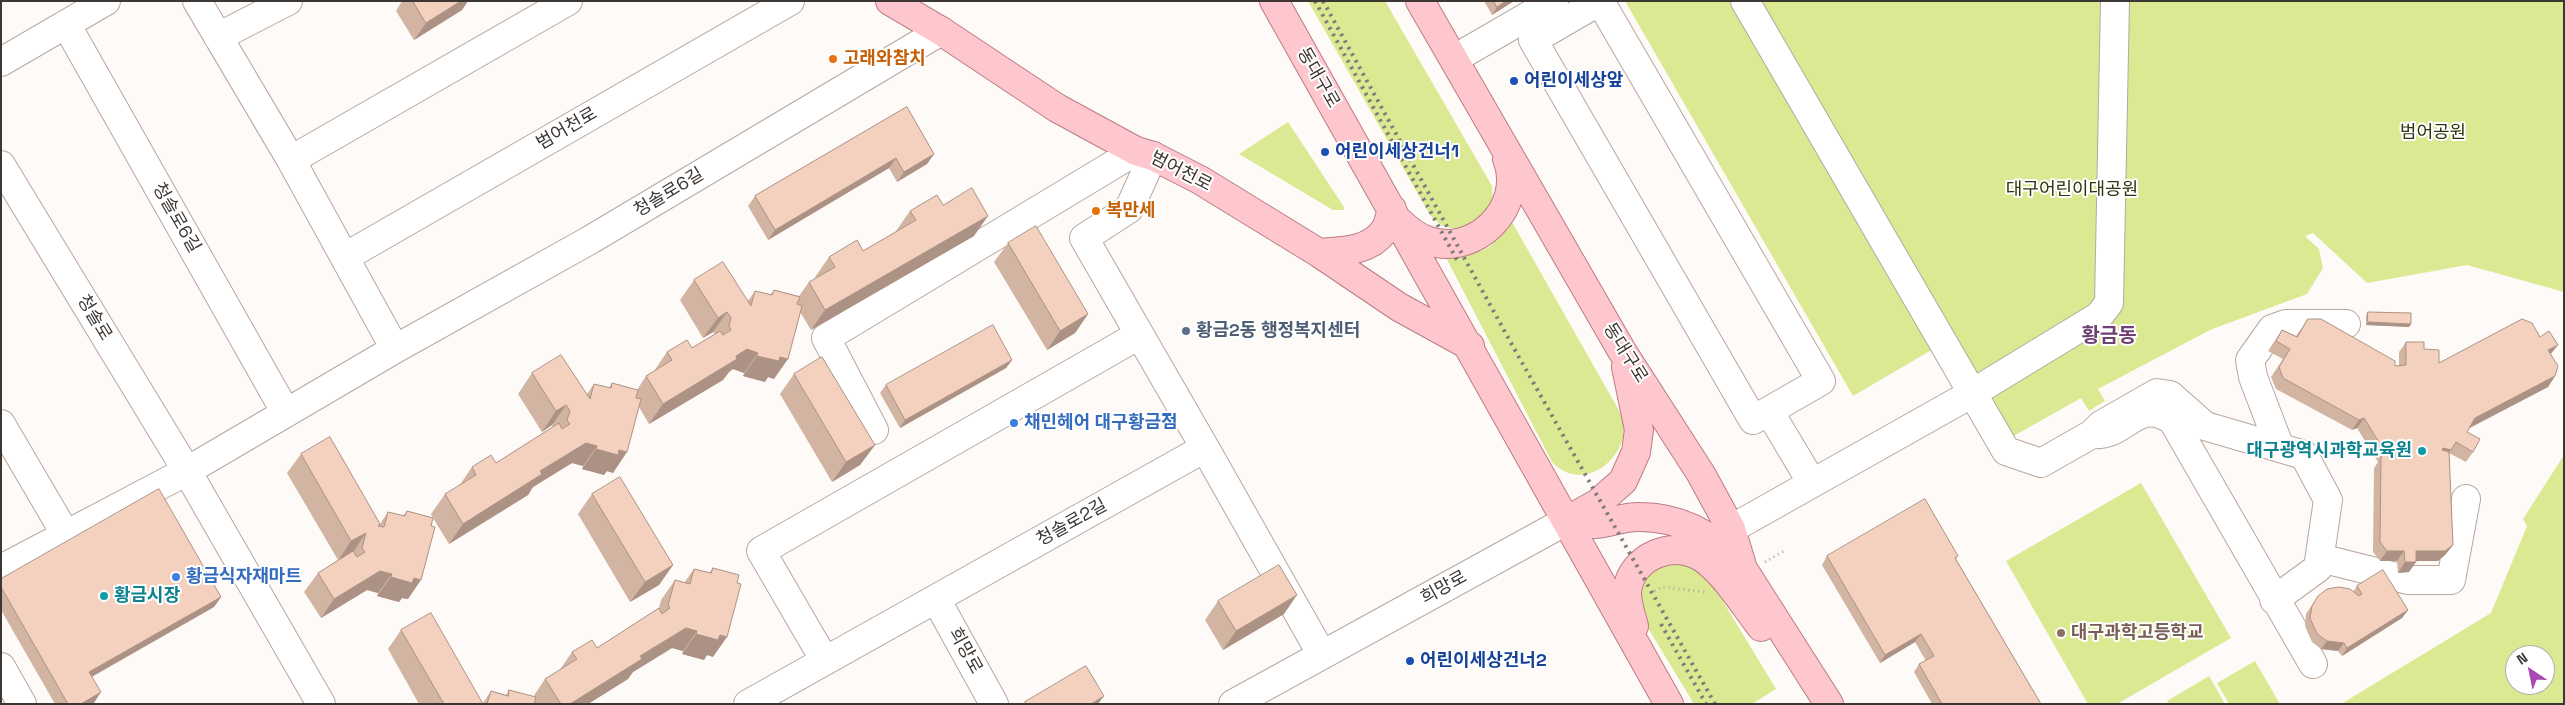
<!DOCTYPE html>
<html>
<head>
<meta charset="utf-8">
<style>
  body { margin:0 }
  #map { position:relative; width:2565px; height:705px; overflow:hidden; background:#fefaf8; font-family:"Space Grotesk",sans-serif }
  canvas { display:block }
  .frame { position:absolute; inset:0; border:2px solid #3d3733; pointer-events:none }
  .north { position:absolute; left:2505px; top:645px; width:50px; height:50px; box-sizing:border-box; background:#fff; border:1px solid #b1afad; border-radius:50%; rotate:326deg; font-size:14px; font-weight:700; line-height:20px; text-align:center; color:#3d3733 }
  .north::after { content:''; display:block; margin:auto; width:18px; height:22px; background:#a94ab3; clip-path:polygon(50% 0,100% 100%,50% 72%,0 100%) }
</style>
</head>
<body>
<div id="map">
<canvas width="2565" height="705"></canvas>
<div class="frame"></div>
<div class="north">N</div>
</div>
<script>
const g = document.querySelector('canvas').getContext('2d');
g.lineJoin = 'round';
function fillPath(path, color) {
  g.fillStyle = color;
  g.fill(path, 'evenodd');
}
function strokePath(path, color, width, dash) {
  g.strokeStyle = color;
  g.lineWidth = width;
  g.lineCap = dash ? 'butt' : 'round';
  g.setLineDash(dash || []);
  g.stroke(path);
}
function write(font, color, halo, rows, align = 'center') {
  g.font = font + ' "Space Grotesk","Noto Sans KR",sans-serif';
  g.lineWidth = 4;
  g.setLineDash([]);
  g.textBaseline = 'middle';
  g.strokeStyle = halo;
  g.fillStyle = color;
  for (const [text, x, y, turn = 0] of rows) {
    g.save();
    g.translate(x, y);
    g.rotate((+turn || 0) * Math.PI / 180);
    g.textAlign = isNaN(turn) ? turn : align;
    if (halo) g.strokeText(text, 0, 0);
    g.fillText(text, 0, 0);
    g.restore();
  }
}
const green = new Path2D(`
  M1308,1H1385L1492,186L1493,200L1480,223C1458,229 1447,234 1430,215Z
  M1625,1H2564V292L2467,265L2367,283L2313,233L2305,236L2319,249L2323,268L2307,294L2210,330L2098,389L2105,401L2089,411L2081,398L2012,437L1952,338L1853,396Z
  M1288,122L1344,207V210H1333L1239,154Z
  M1508,215L1625,421C1627,461 1582,494 1552,462L1441,248C1477,257 1496,255 1508,215Z
  M2564,455V704H2341L2491,613L2527,526L2523,519ZM2515,655H2545V685H2515Z
  M2141,483L2231,638L2117,704H2088L2006,561Z
  M1653,561L1701,565L1776,689L1752,704H1694L1634,605Z
  M2255,661L2280,704H2229L2217,683Z
  M2209,676L2225,704H2169L2167,701Z`);
const path = new Path2D(`
  M1765,562L1784,551
  M1650,593L1662,587L1705,592`);
const minor = new Path2D(`
  M197,1L291,160L395,349
  M1600,1L1533,40L1753,420L1821,381L1600,1
  M1745,1L2006,451L2041,463L2092,434
  M66,24L286,413
  M218,37L288,1
  M1454,59L1554,1
  M1,62L106,1
  M291,160L568,1
  M1,165L187,471L321,704
  M345,257L790,1
  M1769,411L1812,483
  M1,424L66,535
  M874,430L826,338L1136,151
  M1205,448L1322,655
  M2280,448L2253,377L2250,360L2272,329L2286,324H2346
  M1731,529L1971,394L2099,316L2109,303L2115,1
  M2320,558L2408,580H2451L2466,499
  M1,569L187,471L395,349L590,240L941,31
  M936,599L994,704
  M2274,600L2318,568L2328,500L2304,455L2205,426L2170,395L2157,393L2101,425L2092,434C2126,438 2136,395 2173,421L2313,664
  M825,661L761,551L1139,335
  M1,667L22,704
  M748,704L1205,448L1084,238L1129,209L1153,156
  M1233,704L1566,521`);
const major = new Path2D(`
  M890,1L941,31L1057,108L1136,151L1153,156L1200,180L1319,253L1399,307L1470,346
  M1274,1L1669,704
  M1420,1L1622,351L1701,474L1731,529L1743,569L1829,704
  M1401,223C1408,230 1416,236 1426,240C1475,259 1526,206 1507,159
  M1319,253C1341,251 1369,252 1384,231C1388,226 1390,216 1392,209
  M1566,521L1598,503L1623,481L1636,452L1639,430L1626,367
  M1567,521C1576,522 1585,524 1594,524C1609,524 1624,516 1640,517C1681,517 1714,536 1741,565
  M1634,626C1631,615 1627,604 1627,592C1630,556 1675,538 1704,559C1725,574 1745,606 1761,627`);
const rail = new Path2D(`
  M1315,1L1457,260
  M1323,1L1516,352L1715,704
  M1661,624L1706,704`);
const wall = new Path2D(`
  M402,1H468L462,10L414,40L396,11Z
  M1484,1H1514L1492,15Z
  M907,107L934,154L927,164L897,182L889,168L768,240L748,206L755,196Z
  M943,205L974,236L811,330L800,312L774,379L768,377L765,382L743,376L744,373L733,369L729,372L723,380L649,424L639,407L613,473L607,471L604,475L582,469L583,466L572,463L533,487L528,495L449,544L433,518L408,599L402,598L399,602L377,596L378,593L367,590L321,618L304,592L318,573L338,560L287,473L301,454L380,524L388,512L403,516L407,511L433,518L431,514L445,494L459,486L472,467L496,463L553,427L552,425L542,432L518,394L532,373L587,394L594,384L609,388L612,383L637,390L646,376L654,371L667,352L692,348L715,334L713,332L703,338L680,300L694,280L748,301L755,291L770,295L774,290L799,296L809,282L816,278L815,277L829,257L863,251L897,232L896,231L910,211Z
  M1008,243L1088,314L1075,333L1047,350L994,262Z
  M2368,312L2409,327L2366,325V315Z
  M2308,319L2395,366H2399V352L2406,342L2424,349L2439,363L2551,354L2555,376L2548,387L2470,428L2467,432L2473,452L2466,462L2449,453L2453,545L2445,555L2438,561H2416L2409,572L2398,573L2397,561H2380L2373,552L2374,468L2378,462L2357,428L2352,430L2276,389L2271,377L2283,359L2268,351L2282,330L2296,336Z
  M1012,360L1006,368L900,428L880,393L886,385Z
  M794,374L875,445L860,465L832,482L780,394Z
  M592,494L673,565L659,585L630,602L578,514Z
  M1827,556H1958L1956,559L2041,704H1932L1914,672L1919,664L1926,661L1915,642L1880,663L1822,565Z
  M713,568V657L707,655L704,660L682,654L683,651L672,648L633,672L628,679L588,704H419L388,649L401,630L483,703L491,691L506,695L509,690L533,697L545,679L559,671L572,652L597,648L659,608L661,600L675,580L684,583L694,569L709,573Z
  M1,579L221,597L214,607L92,677L94,703L92,704H55L1,610Z
  M2357,586L2408,610L2402,618L2342,656L2338,651L2321,649L2312,642L2305,626L2306,614L2318,596L2353,592Z
  M1218,601L1284,614L1223,650L1205,620Z`);
const shadedWall = new Path2D(`
  M461,1H468L462,10L414,40L426,23Z
  M1506,1H1514L1492,15L1497,7Z
  M934,154L927,164L897,182L904,172Z
  M896,158L889,168L768,240L775,230Z
  M988,216L974,236L811,330L825,310Z
  M727,312L713,332L703,338L718,318Z
  M1088,314L1075,333L1047,350L1060,331Z
  M2368,322L2411,324L2409,327L2366,325Z
  M2558,345L2550,355L2548,350Z
  M747,349L758,353L744,373L733,369L729,372L723,380L649,424L663,404Z
  M757,356L780,357L788,359L774,379L768,377L765,382L743,376Z
  M1012,360L1006,368L900,428L905,420Z
  M2555,376L2548,387L2467,429L2475,418Z
  M566,405L552,425L542,432L556,411Z
  M2364,418L2357,428L2352,430L2359,420Z
  M586,443L597,446L583,466L572,463L533,487L528,495L449,544L463,524L540,471Z
  M875,445L860,465L832,482L846,462Z
  M2443,448L2451,450L2444,460L2436,458Z
  M596,449L619,450L627,452L613,473L607,471L604,475L582,469Z
  M366,533L353,552L338,561L351,541Z
  M2453,545L2445,555L2438,561H2409L2416,551Z
  M2387,551H2404L2397,561H2380Z
  M2405,562H2416L2409,572L2398,573Z
  M673,565L659,585L630,602L645,582Z
  M380,571L392,574L378,593L367,590L321,618L334,599Z
  M391,577L414,578L421,580L408,599L402,598L399,602L377,596Z
  M1297,595L1284,614L1223,650L1236,631Z
  M221,597L214,607L82,682L89,672Z
  M2408,610L2402,618L2342,656L2347,648Z
  M686,628L697,631L683,651L672,648L633,672L628,679L588,704H570L640,656Z
  M696,634L720,635L727,637L713,657L707,655L704,660L682,654Z
  M1921,634L1915,642L1880,663L1885,655Z
  M2327,641L2344,643L2338,651L2321,649Z
  M101,692L94,703L92,704H81Z
  M1104,696L1098,704H1091Z`);
const building = new Path2D(`
  M413,1H461L426,23Z
  M1494,1H1506L1497,7Z
  M907,107L934,154L904,172L896,158L775,230L755,196Z
  M972,188L988,216L825,310L809,282L835,267L829,257L857,240L863,251L916,220L910,211L937,195L943,205Z
  M1036,226L1088,314L1060,331L1008,243Z
  M723,262L751,306L755,291L772,295L774,290L800,297L797,304L802,306L788,359L780,357L779,361L757,356L758,353L747,349L736,356L737,359L663,404L646,376L672,360L667,352L687,340L692,348L720,331L723,335L731,330L729,326L731,318L727,312L718,318L694,280Z
  M2368,312L2411,313V324L2368,322Z
  M2308,319H2321L2395,361V366L2406,365V342H2424V349L2439,350V363L2522,319L2532,323L2540,337L2549,331L2558,345L2548,350L2558,366L2555,376L2475,418L2467,432L2480,439L2473,452L2456,442L2451,450L2443,448L2442,450L2449,452L2453,545L2445,551H2416V562H2405L2404,551H2387L2380,542L2381,457L2385,452L2364,418L2359,420L2283,378L2279,367L2290,349L2276,341L2282,330L2297,337Z
  M993,325L1012,360L905,420L886,385Z
  M561,355L590,399L594,384L611,388L612,383L638,390L636,398L641,399L627,452L619,450L618,455L596,449L597,446L586,443L540,471L542,474L463,524L445,494L476,475L472,467L491,455L496,463L559,423L562,429L570,424L567,420L570,411L566,405L556,411L532,373Z
  M822,357L875,445L846,462L794,374Z
  M330,437L380,524L378,526L384,527L388,512L405,516L407,511L433,518L431,526L435,527L421,580L414,578L412,583L391,577L392,574L380,571L334,599L318,573L353,551L357,557L365,552L362,548L366,533L351,541L301,454Z
  M620,477L673,565L645,582L592,494Z
  M159,489L221,597L89,672L101,692L81,704H68L1,587V579Z
  M1925,499L1958,556L1955,558L2041,704H1942L1919,664L1934,656L1921,634L1885,655L1827,556Z
  M1279,565L1297,595L1236,631L1218,601Z
  M713,568L739,575L737,583L741,584L727,637L720,635L718,640L696,634L697,631L686,628L640,656L642,659L570,704H561L545,679L577,659L572,652L592,640L597,648L659,608L662,614L670,608L668,605L675,580L690,584L694,569L711,573Z
  M2383,570L2408,610L2347,648L2344,643L2327,641L2317,634L2310,618L2312,606L2318,596L2327,589L2339,587L2350,589L2359,596L2362,594L2357,586Z
  M431,613L483,704H444L401,630Z
  M1086,666L1104,696L1091,704H1026L1025,702Z
  M509,690L536,697L534,704H487L491,691L508,696Z`);
const markers = [
  [833,59,5,"#e8710a"],
  [1514,81,5,"#1a4fb4"],
  [1325,152,5,"#1a4fb4"],
  [1096,211,5,"#e8710a"],
  [1186,331,5,"#5c6f8a"],
  [1014,423,5,"#3f7fe0"],
  [2422,451,5,"#0f9aa8"],
  [176,577,5,"#3f7fe0"],
  [104,596,5,"#0f9aa8"],
  [2061,633,5,"#8d6e63"],
  [1410,661,5,"#1a4fb4"]
];
const foodNames = [
  ["고래와참치",843,59],
  ["복만세",1106,211]
];
const streetNames = [
  ["동대구로",1318,78,60],
  ["범어천로",567,129,-30],
  ["범어천로",1181,172,27],
  ["청솔로6길",669,193,-31],
  ["청솔로6길",176,218,60],
  ["청솔로",94,318,59],
  ["동대구로",1625,353,58],
  ["청솔로2길",1072,523,-29],
  ["희망로",1444,588,-29],
  ["희망로",965,651,61]
];
const transitNames = [
  ["어린이세상앞",1524,81],
  ["어린이세상건너1",1335,152],
  ["어린이세상건너2",1420,661]
];
const parkNames = [
  ["범어공원",2433,133],
  ["대구어린이대공원",2072,190]
];
const serviceNames = [
  ["황금2동 행정복지센터",1196,331]
];
const shopNames = [
  ["채민헤어 대구황금점",1024,423],
  ["황금식자재마트",186,577]
];
const cultureNames = [
  ["대구광역시과학교육원",2412,451],
  ["황금시장",114,596,"left"]
];
const educationNames = [
  ["대구과학고등학교",2071,633]
];
const quarterNames = [
  ["황금동",2109,337]
];
fillPath(green, '#dbe993');
strokePath(minor, '#b7a79f', 30);
strokePath(major, '#ba7c82', 30);
strokePath(path, '#ada8a5', 3, [1, 4]);
strokePath(minor, '#fff', 28);
strokePath(major, '#fec7ce', 28);
strokePath(rail, '#817c79', 4, [2.5, 5]);
fillPath(wall, '#d2b4a3');
fillPath(shadedWall, '#ab9285');
fillPath(building, '#f4d1be');
strokePath(building, '#ab9285', 1);
for (const [x, y, r, color] of markers) {
  const dot = new Path2D();
  dot.arc(x, y, r, 0, 2 * Math.PI);
  g.fillStyle = color;
  g.fill(dot);
  strokePath(dot, '#fff', 2);
}
write('bold 18px', '#c56008', '#fff', foodNames, 'left');
write('18px', '#3d3733', '#fff', streetNames);
write('bold 18px', '#164399', '#fff', transitNames, 'left');
write('18px', '#30350e', '#fff', parkNames);
write('bold 18px', '#4e5e75', '#fff', serviceNames, 'left');
write('bold 18px', '#366cbe', '#fff', shopNames, 'left');
write('bold 18px', '#0d838f', '#fff', cultureNames, 'right');
write('bold 18px', '#785e54', '#fff', educationNames, 'left');
write('bold 20px', '#704175', '#fff', quarterNames);
</script>
</body>
</html>
